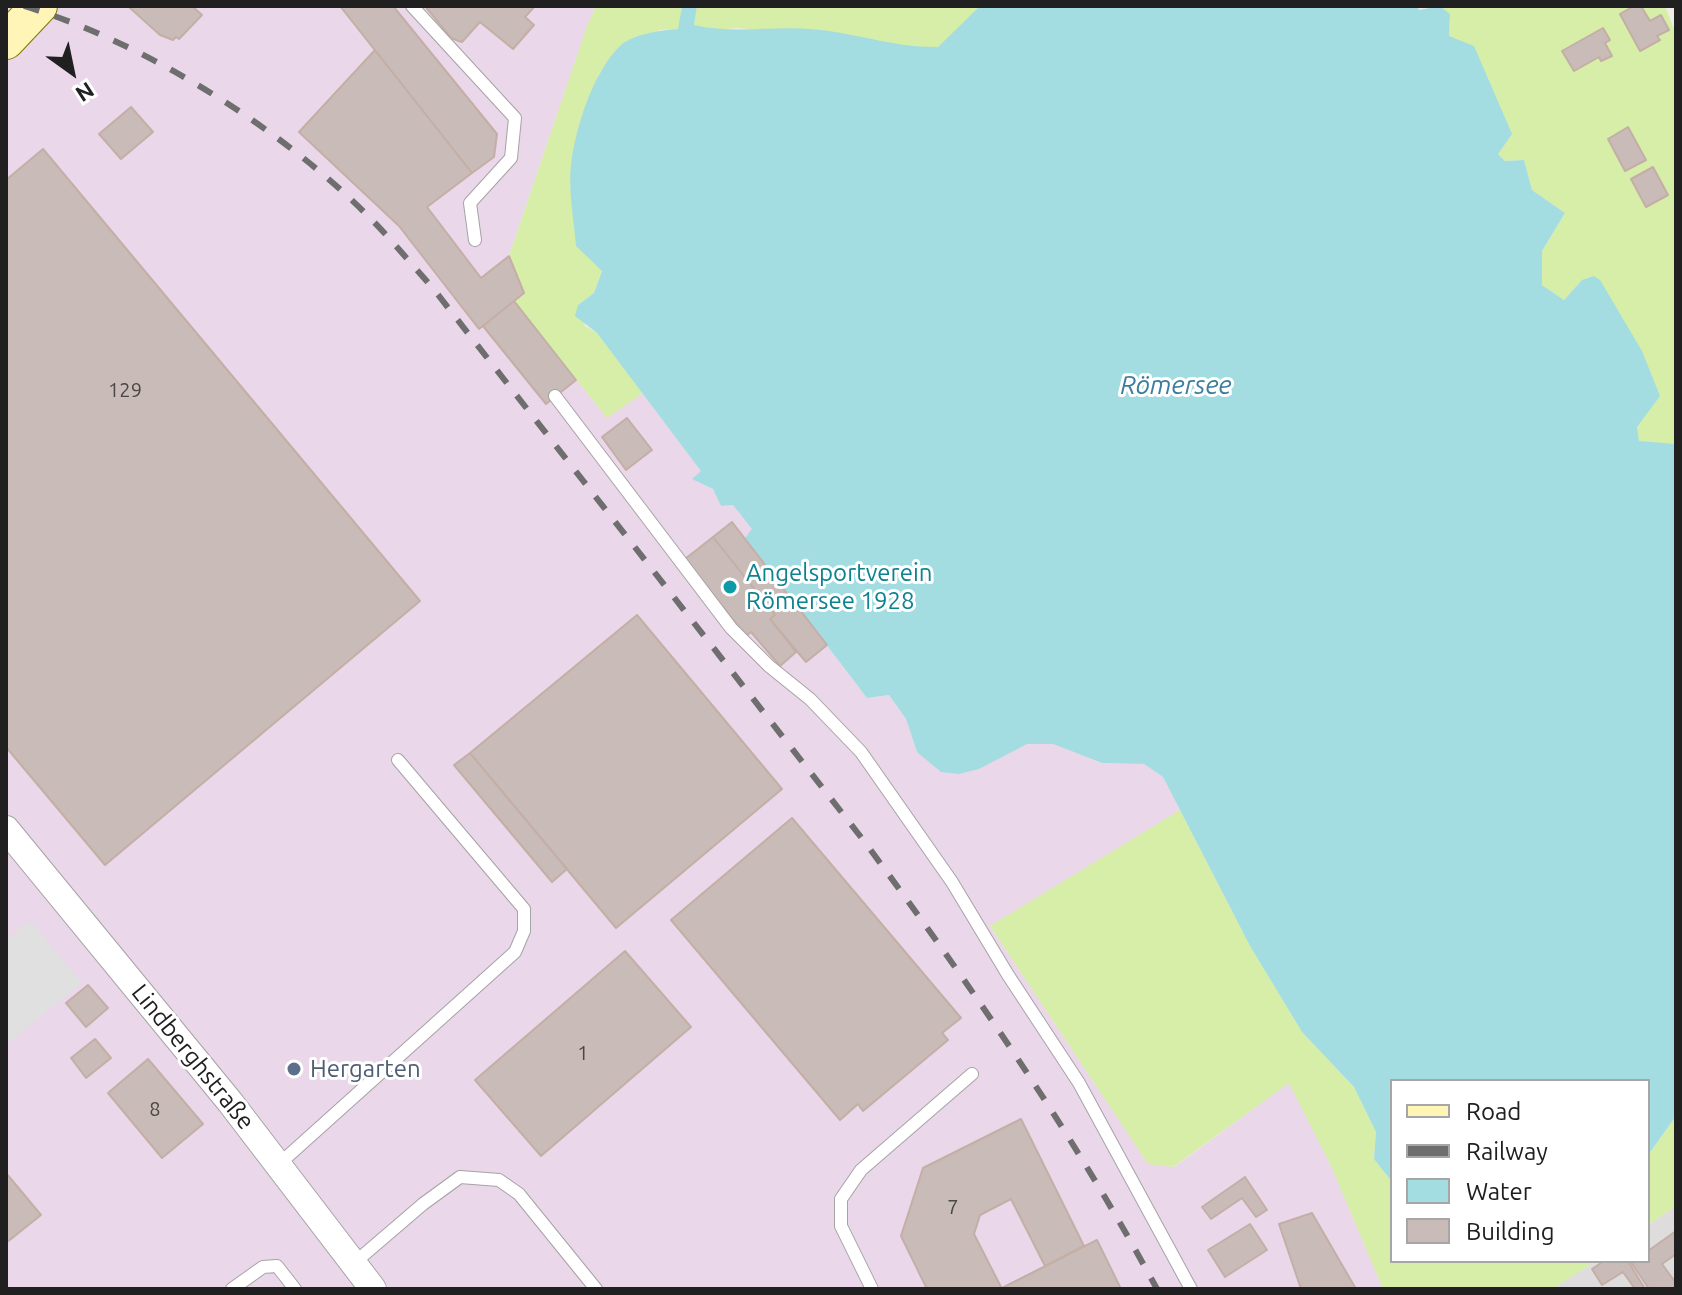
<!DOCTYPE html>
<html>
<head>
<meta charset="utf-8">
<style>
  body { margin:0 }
  #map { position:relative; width:1682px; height:1295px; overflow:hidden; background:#f1ebe5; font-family:Ubuntu,sans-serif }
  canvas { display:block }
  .frame { position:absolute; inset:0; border:8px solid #202020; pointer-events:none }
  .legend { position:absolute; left:1390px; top:1079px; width:260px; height:184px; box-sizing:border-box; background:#fff; border:2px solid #a6a6a6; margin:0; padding:10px 14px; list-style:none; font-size:24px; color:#202020 }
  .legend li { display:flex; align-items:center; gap:16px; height:40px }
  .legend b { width:40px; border:2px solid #a6a6a6 }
  .north { position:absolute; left:32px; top:32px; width:80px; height:80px; -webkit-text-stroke:6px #fff; paint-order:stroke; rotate:147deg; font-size:22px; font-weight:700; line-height:32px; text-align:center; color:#202020 }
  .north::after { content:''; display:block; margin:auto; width:28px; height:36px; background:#202020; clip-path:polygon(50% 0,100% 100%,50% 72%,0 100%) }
</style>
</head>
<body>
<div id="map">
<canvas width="1682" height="1295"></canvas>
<div class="frame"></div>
<ul class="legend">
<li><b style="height:10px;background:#fef5b7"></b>Road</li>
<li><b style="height:10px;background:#6e6e6e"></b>Railway</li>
<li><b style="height:22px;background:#a3dde1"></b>Water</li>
<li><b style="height:22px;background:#c9bcb8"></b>Building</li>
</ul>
<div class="north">N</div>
</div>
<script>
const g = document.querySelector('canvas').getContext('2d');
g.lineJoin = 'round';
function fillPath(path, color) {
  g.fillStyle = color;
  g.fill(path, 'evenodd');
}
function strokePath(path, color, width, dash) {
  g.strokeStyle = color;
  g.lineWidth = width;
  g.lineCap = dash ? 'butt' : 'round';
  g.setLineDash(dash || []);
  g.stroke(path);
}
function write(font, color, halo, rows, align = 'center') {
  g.font = font + ' Ubuntu,sans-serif';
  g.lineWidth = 6;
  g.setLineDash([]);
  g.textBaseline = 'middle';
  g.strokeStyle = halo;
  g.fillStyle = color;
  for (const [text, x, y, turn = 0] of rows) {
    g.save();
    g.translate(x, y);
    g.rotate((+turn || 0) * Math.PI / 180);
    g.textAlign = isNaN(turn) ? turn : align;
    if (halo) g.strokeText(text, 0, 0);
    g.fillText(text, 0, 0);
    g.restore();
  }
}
const residential = new Path2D(`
  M1676,1206V1289H1552L1596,1261H1648V1225Z`);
const industrial = new Path2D(`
  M6,6H596L587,26L509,256L524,293L514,302L607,418L643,393L702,471L693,479L713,489L721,506L733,505L753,530L745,538L867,698L889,695L906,719L917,752L1003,755L1027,744H1053L1102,763L1144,764L1163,777L1180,810L990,926L1148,1164L1174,1167L1290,1082L1331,1166L1383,1289H6Z`);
const grass = new Path2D(`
  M596,6H682L679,29L659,30L600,72L582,119L571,166L602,270L594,293L578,305L585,326L597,333L643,393L607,418L514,301L524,293L509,256L587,26Z
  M697,6H980L938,48H918L739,28L714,30L694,25Z
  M1440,6H1665L1676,34V444L1639,442L1637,427L1582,280L1564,300L1542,285V251L1565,213L1532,190L1524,160L1505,161L1497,153L1449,36L1450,15Z
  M1180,810L1250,946L1302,1032L1354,1087L1376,1132L1374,1159L1392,1182V1261H1596L1552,1289H1383L1331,1166L1289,1083L1173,1167L1148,1164L990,926Z
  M1676,1116V1206L1648,1225V1155Z`);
const parking = new Path2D(`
  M30,920L82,983L6,1045V940Z`);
const water = new Path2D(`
  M682,6H697L694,25C732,34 772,26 810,29C853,32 895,48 938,47L980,6H1417L1419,10L1440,6L1450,14L1449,36L1474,46L1512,134L1498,154L1505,161L1524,160L1532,190L1565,213L1542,251V285L1564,300L1582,280L1594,276L1600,280L1642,351L1660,396L1637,427L1639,441L1676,444V1116L1648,1155V1081H1392V1182L1374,1159L1376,1132L1354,1087L1302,1032L1250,946L1163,777L1144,764L1102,763L1053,744H1027L979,769L959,774L941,772L917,752L906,719L889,695L867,698L745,538L752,529L733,505L721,506L713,489L692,479L701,471L597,333L575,316L578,305L594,293L602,271L576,246C574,220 568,191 571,165C575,129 593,72 620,46C633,34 661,30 678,29Z`);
const building = new Path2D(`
  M192,6L202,15L179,39L176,37L173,40L160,35L129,7Z
  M340,6H393L497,134L494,157L472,173Z
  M425,6H535L525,17L534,25L513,49L480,22L462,42L451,38Z
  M1634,6H1641L1650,21L1661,15L1669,30L1657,36L1660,40L1640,51L1620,14Z
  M1603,28L1610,40L1605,43L1612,56L1601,61L1599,57L1574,71L1562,51Z
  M375,50L472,173L427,207L481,278L509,256L524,293L479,329L399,226L299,132Z
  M131,107L153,132L121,159L99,134Z
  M1628,127L1646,160L1625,171L1608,139Z
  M43,149L420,601L105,865L6,747V180Z
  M1653,167L1668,195L1646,207L1631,179Z
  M514,301L576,380L546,404L483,326Z
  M627,418L652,450L626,470L602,437Z
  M732,522L827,645L806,662L770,619L775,615L713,537Z
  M713,537L775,615L770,619L796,652L780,666L751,632L746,636L685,559Z
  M637,615L782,789L616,928L470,753Z
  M470,753L567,869L552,882L454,765Z
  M792,818L961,1018L942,1033L948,1040L863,1111L858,1104L840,1120L671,920Z
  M625,951L691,1027L541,1156L475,1080Z
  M88,985L108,1008L86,1027L66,1003Z
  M95,1039L111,1058L86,1078L71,1058Z
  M148,1059L203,1124L162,1158L108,1093Z
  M1021,1119L1084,1246L1045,1266L1011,1199L980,1215L974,1234L1002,1289H927L901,1236L923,1168Z
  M6,1173L41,1215L6,1243Z
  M1245,1177L1267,1210L1256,1217L1242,1198L1211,1219L1202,1207Z
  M1312,1213L1356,1289H1301L1279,1224Z
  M1250,1224L1267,1250L1225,1277L1208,1250Z
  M1676,1231V1254L1662,1264L1676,1283V1289H1649L1631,1262L1648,1261V1251Z
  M1097,1240L1121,1289H1002V1288Z
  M1604,1261H1628L1645,1289H1635L1623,1272L1602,1285L1592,1269Z`);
const lane = new Path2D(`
  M412,6L515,118L511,158L470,203L475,240
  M555,396L731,628L769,666L810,699L861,752L952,882L1008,975L1079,1083L1191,1289
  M278,1165L515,952L524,931V909L398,760
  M353,1264L423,1204L460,1177L499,1180L519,1194L596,1289
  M232,1289L263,1267L277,1266L295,1289
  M872,1289L841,1226V1199L861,1170L972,1074`);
const street = new Path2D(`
  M6,829L230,1102L373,1289`);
const secondary = new Path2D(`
  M6,41L39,6`);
const rail = new Path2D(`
  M24,6C144,42 283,129 370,218C392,240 411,264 432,287L864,841C971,986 1071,1130 1157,1289`);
const markers = [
  [730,587,8,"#0f9aa8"],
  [294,1069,8,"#5c6f8a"]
];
const numberNames = [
  ["129",125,390],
  ["1",583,1053],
  ["8",155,1109],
  ["7",953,1207]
];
const cultureNames = [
  ["Angelsportverein",746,573],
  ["Römersee 1928",746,601]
];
const streetNames = [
  ["Lindberghstraße",193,1057,51]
];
const serviceNames = [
  ["Hergarten",310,1069]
];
const waterNames = [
  ["Römersee",1176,385]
];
fillPath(residential, '#dedcdd');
fillPath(industrial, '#ead7ea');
fillPath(grass, '#d6eea8');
fillPath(parking, '#e0e0e0');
fillPath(water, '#a3dde1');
fillPath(building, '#c9bcb8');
strokePath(building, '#c4aea6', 2);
strokePath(lane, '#a4a4a4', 14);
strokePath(street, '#a4a4a4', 28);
strokePath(secondary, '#7d7600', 38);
strokePath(lane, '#fff', 12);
strokePath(street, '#fff', 26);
strokePath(secondary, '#fef5b7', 36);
strokePath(rail, '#6e6e6e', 6, [16, 16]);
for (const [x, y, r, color] of markers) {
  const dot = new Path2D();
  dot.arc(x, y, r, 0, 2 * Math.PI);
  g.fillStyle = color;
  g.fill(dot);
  strokePath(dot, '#fff', 3);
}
write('20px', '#4a4746', null, numberNames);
write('24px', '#0d838f', '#fff', cultureNames, 'left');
write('24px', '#202020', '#fff', streetNames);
write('24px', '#4e5e75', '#fff', serviceNames, 'left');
write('italic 26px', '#3d7d9d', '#fff', waterNames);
</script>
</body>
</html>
